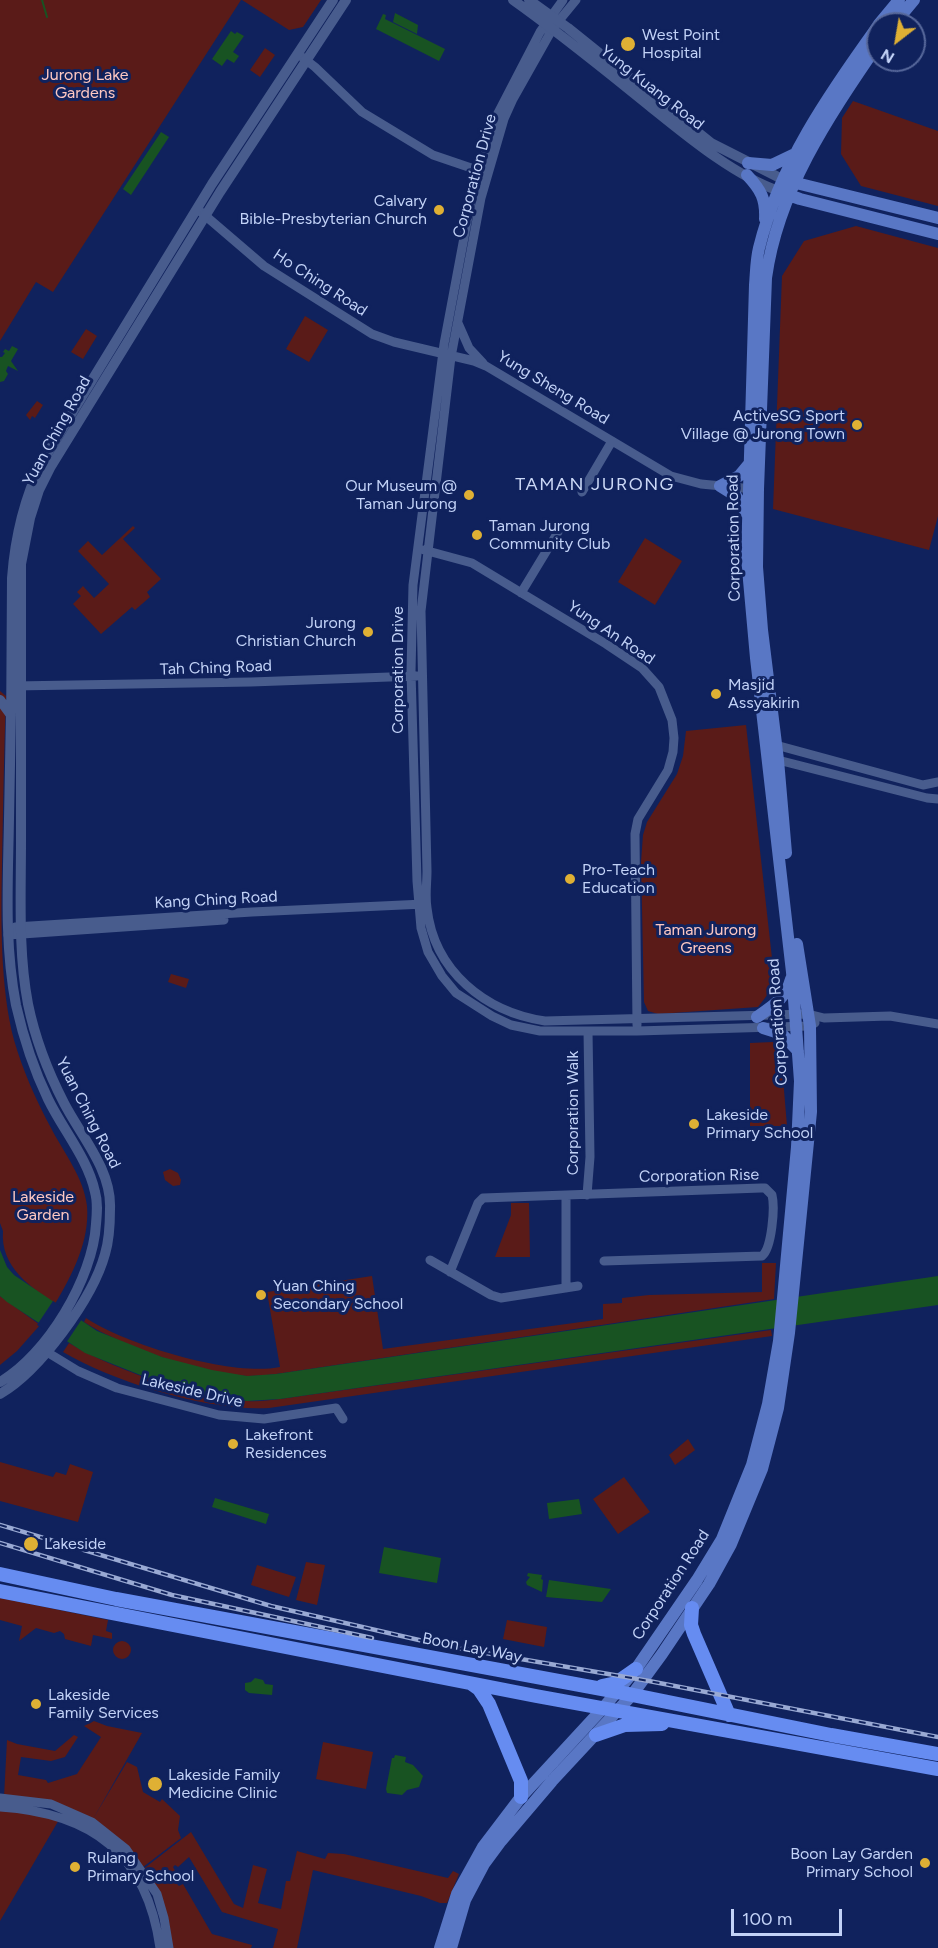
<!DOCTYPE html>
<html>
<head>
<meta charset="utf-8">
<style>
  body { margin:0 }
  #map { position:relative; width:938px; height:1948px; overflow:hidden; background:#10225d; font-family:Figtree,sans-serif }
  canvas { display:block }
  .north { position:absolute; left:866px; top:12px; width:60px; height:60px; box-sizing:border-box; background:#10225d; border:2px solid #57689b; border-radius:50%; rotate:211deg; font-size:16px; font-weight:700; line-height:24px; text-align:center; color:#c2d2f7 }
  .north::after { content:''; display:block; margin:auto; width:21px; height:27px; background:#dfb034; clip-path:polygon(50% 0,100% 100%,50% 72%,0 100%) }
  .scale { position:absolute; left:731px; top:1909px; width:111px; height:27px; box-sizing:border-box; border:3px solid #c2d2f7; border-top:0; padding-left:8px; font-size:18px; line-height:21px; white-space:nowrap; color:#c2d2f7; -webkit-text-stroke:4px #10225d; paint-order:stroke }
</style>
</head>
<body>
<div id="map">
<canvas width="938" height="1948"></canvas>
<div class="north">N</div>
<div class="scale">100 m</div>
</div>
<script>
const g = document.querySelector('canvas').getContext('2d');
g.lineJoin = 'round';
function fillPath(path, color) {
  g.fillStyle = color;
  g.fill(path, 'evenodd');
}
function strokePath(path, color, width, dash) {
  g.strokeStyle = color;
  g.lineWidth = width;
  g.lineCap = dash ? 'butt' : 'round';
  g.setLineDash(dash || []);
  g.stroke(path);
}
function write(font, color, halo, rows, align = 'center') {
  g.font = font + ' Figtree,sans-serif';
  g.lineWidth = 6;
  g.setLineDash([]);
  g.textBaseline = 'middle';
  g.strokeStyle = halo;
  g.fillStyle = color;
  for (const [text, x, y, turn = 0] of rows) {
    g.save();
    g.translate(x, y);
    g.rotate((+turn || 0) * Math.PI / 180);
    g.textAlign = isNaN(turn) ? turn : align;
    if (halo) g.strokeText(text, 0, 0);
    g.fillText(text, 0, 0);
    g.restore();
  }
}
const green = new Path2D(`
  M0,0H241L53,292L36,282L0,341Z
  M242,0H321L303,27L289,30Z
  M265,48L275,55L260,77L250,70Z
  M853,101L938,131V206L861,186L841,154L842,118Z
  M856,226L938,248V516L929,550L773,509L782,276L804,241Z
  M305,316L328,330L309,362L286,349Z
  M86,329L97,336L83,359L71,352Z
  M37,401L43,405L35,418L32,416L30,420L26,415Z
  M133,526L135,528L123,539L161,579L147,592L150,597L135,610L132,607L101,634L73,604L81,596L77,592L83,586L94,598L109,584L78,551L88,541L102,555Z
  M645,538L682,561L655,605L618,582Z
  M0,691L6,696C4,752 3,808 2,864C1,920 0,987 14,1040C23,1071 36,1100 51,1128C64,1153 84,1178 87,1206C90,1241 72,1275 55,1304C31,1287 0,1267 3,1231L0,1223Z
  M746,725L775,985L758,1007L658,1014L648,1011L644,1002L641,862L643,835L647,822L677,774L683,756L686,731Z
  M171,974L189,979L186,988L168,982Z
  M773,1042L781,1054L787,1126H750V1043Z
  M170,1169L178,1173L181,1180L180,1185L173,1186L165,1180L163,1172Z
  M511,1203H529L530,1257H495L511,1215Z
  M762,1263H776L774,1299L276,1374C267,1375 257,1376 248,1376C204,1375 121,1346 84,1322L86,1318C127,1345 232,1377 280,1367L267,1292L372,1276L383,1349L603,1319V1304L622,1303V1298L649,1295L762,1292Z
  M0,1296L40,1325L17,1351L0,1365Z
  M771,1330L772,1336L269,1408C210,1412 114,1382 63,1352L69,1343C110,1368 200,1400 248,1401C258,1402 269,1400 280,1399Z
  M688,1439L695,1450L675,1465L669,1455Z
  M0,1462L53,1477L56,1472L66,1475L70,1464L93,1472L78,1522L0,1501Z
  M624,1477L650,1512L618,1534L593,1499Z
  M306,1562L325,1565L317,1605L296,1600Z
  M257,1565L296,1577L289,1597L251,1585Z
  M0,1598L108,1620L106,1631L112,1633V1639L93,1635L91,1646L65,1639L64,1634L60,1631L54,1633L36,1628L19,1641L22,1626L0,1620Z
  M507,1620L547,1627L544,1647L503,1639Z
  M113 1650a9 9 0 1 1 18 0a9 9 0 1 1-18 0Z
  M94,1721L107,1726L142,1733L93,1819L127,1762L137,1767L143,1792L160,1802L162,1799L180,1816L178,1830L181,1838L143,1867L50,1803L4,1797L7,1740L17,1744L55,1751L74,1735L78,1737L65,1757L51,1761L21,1757L18,1775L46,1780L48,1783L77,1774L101,1737L84,1726Z
  M323,1742L373,1752L366,1789L316,1779Z
  M0,1810L60,1818L0,1921Z
  M191,1832L234,1904L243,1908L253,1865L267,1869L258,1903L281,1909L286,1881H290L297,1851L325,1859L328,1853L344,1854L448,1878L453,1871L459,1874L447,1903H440L421,1896L313,1870L297,1948H273L278,1929L222,1912L189,1857L178,1867L175,1865L173,1867L181,1881L177,1884L179,1886L183,1884L212,1934L252,1945L251,1948H169L157,1894L142,1870Z`);
const water = new Path2D(`
  M395,13L418,25L417,34L393,22Z
  M383,14L386,15L385,19L445,49L439,61L376,29Z
  M231,31L235,34L237,32L244,36L233,52L239,56L234,63L227,59L222,66L212,59Z
  M161,132L169,137L131,195L123,189Z
  M12,346L18,349L11,361L18,371L8,366L6,371L8,374L4,381L0,382V357H2L5,353L3,352L5,349L9,351Z
  M0,1250L7,1267L14,1275L97,1331L162,1357L212,1370L247,1376L276,1374L938,1276V1305L280,1399L247,1401L208,1396L153,1380L85,1353L7,1302L0,1296Z
  M215,1498L269,1514L266,1524L212,1507Z
  M579,1499L582,1514L549,1519L547,1503Z
  M384,1547L441,1558L437,1583L379,1573Z
  M528,1573L542,1575L541,1579L543,1580L542,1592L527,1585L526,1582L530,1577L527,1576Z
  M549,1580L611,1589L602,1602L546,1597Z
  M255,1678L263,1680L265,1684L273,1685L272,1695L249,1693L245,1690V1683L251,1682Z
  M395,1755L406,1757L405,1762L413,1765L423,1776L419,1787L407,1790L402,1795L387,1793L386,1789L392,1758H394Z`);
const pier = new Path2D(`
  M53,1301L82,1319L66,1343L37,1325Z`);
const stream = new Path2D(`
  M42,0L47,17`);
const minor = new Path2D(`
  M563,0L540,32L498,113L472,195L444,344L413,585L411,672L417,881L421,928L428,952L442,976L456,993L492,1016L511,1025L540,1031H637L810,1026L815,1023
  M576,0L553,28L513,99L504,119L481,198L451,357L421,611L427,871C427,883 425,896 427,908C434,971 485,1012 545,1021L808,1014L824,1018L890,1016L938,1024
  M302,57L315,67L362,112L433,155L483,172
  M201,212L264,266L372,334L394,342L474,361L486,366L671,476L701,484L753,489
  M458,323L469,348L483,363
  M582,492L612,441
  M424,550L472,563L606,644L642,668L659,687L672,720L674,738L673,752L668,770L638,819L635,834L637,1025
  M521,593L558,532
  M14,686L251,682L417,676
  M772,744L923,785L938,782
  M774,759L927,798L938,799
  M15,927L252,912L424,904
  M8,935L224,920
  M587,1195L590,1157L588,1031
  M566,1196V1288
  M430,1260L491,1295L501,1298L578,1286
  M450,1272L478,1203L483,1198L761,1188H765L772,1195C775,1207 772,1248 762,1256L604,1261
  M42,1349L78,1371L117,1388L219,1415L264,1419L336,1408L343,1419
  M0,1798L51,1804L92,1822L126,1849L157,1894L164,1918L169,1948
  M0,1807C92,1813 147,1854 160,1948`);
const tertiary = new Path2D(`
  M513,0C561,34 606,71 652,108C688,137 735,176 779,191
  M529,0L568,28L711,143L784,180
  M0,700L11,715
  M0,1382C47,1355 93,1278 96,1224C97,1213 98,1202 95,1192C88,1159 63,1130 48,1099C34,1070 23,1036 16,1005C4,943 8,881 9,819C11,739 12,658 12,578C15,538 24,499 42,462L212,184L333,0
  M0,1394C40,1371 93,1298 105,1254C109,1241 110,1224 110,1209C112,1170 81,1136 64,1103C48,1072 35,1038 28,1004C18,951 21,895 21,841C21,749 21,656 21,564L30,518L39,490L50,468L220,192L346,0`);
const secondary = new Path2D(`
  M879,24L899,0
  M894,24L914,0
  M748,163L772,165L795,154
  M747,175C761,190 766,199 765,219
  M788,181L938,218
  M783,193L800,199L938,234
  M720,486L736,496L747,514
  M720,486L739,476L749,464
  M786,853L778,760L762,630L757,567L758,489L766,278C778,190 829,116 878,44
  M757,1017C773,1006 786,998 791,979
  M763,1028L782,1034L798,1051
  M440,1948L457,1894L483,1847L521,1797L604,1707L636,1669L697,1580L722,1539L752,1465L768,1404L779,1341L797,1147L800,1081L792,972L756,658L747,558L755,285C756,273 756,260 759,248C779,166 829,94 878,26
  M451,1948L465,1900L484,1864L501,1841L552,1781L632,1695L662,1654L709,1584L731,1544L762,1469L778,1408L789,1333L811,1112L810,1026L797,944`);
const primary = new Path2D(`
  M0,1574L116,1599L618,1692L831,1735L938,1754
  M0,1591L536,1696L938,1769
  M692,1608L691,1625L694,1634L729,1715
  M472,1684L479,1689L489,1704L521,1781V1797
  M602,1686L616,1683L636,1669
  M596,1735L625,1725L662,1724`);
const rail = new Path2D(`
  M0,1525L271,1606L445,1646L649,1681L938,1737
  M0,1543L172,1595L372,1638`);
const markers = [
  [628,44,8,"#dfb034"],
  [439,210,6,"#dfb034"],
  [857,425,6,"#dfb034"],
  [469,495,6,"#dfb034"],
  [477,535,6,"#dfb034"],
  [368,632,6,"#dfb034"],
  [716,694,6,"#dfb034"],
  [570,879,6,"#dfb034"],
  [694,1124,6,"#dfb034"],
  [261,1295,6,"#dfb034"],
  [233,1444,6,"#dfb034"],
  [31,1544,8,"#dfb034"],
  [36,1704,6,"#dfb034"],
  [155,1784,8,"#dfb034"],
  [925,1863,6,"#dfb034"],
  [75,1867,6,"#dfb034"]
];
const poiNames = [
  ["West Point",642,35],
  ["Hospital",642,53],
  ["Calvary",427,201,"right"],
  ["Bible-Presbyterian Church",427,219,"right"],
  ["ActiveSG Sport",845,416,"right"],
  ["Village @ Jurong Town",845,434,"right"],
  ["Our Museum @",457,486,"right"],
  ["Taman Jurong",457,504,"right"],
  ["Taman Jurong",489,526],
  ["Community Club",489,544],
  ["Jurong",356,623,"right"],
  ["Christian Church",356,641,"right"],
  ["Masjid",728,685],
  ["Assyakirin",728,703],
  ["Pro-Teach",582,870],
  ["Education",582,888],
  ["Lakeside",706,1115],
  ["Primary School",706,1133],
  ["Yuan Ching",273,1286],
  ["Secondary School",273,1304],
  ["Lakefront",245,1435],
  ["Residences",245,1453],
  ["Lakeside",44,1544],
  ["Lakeside",48,1695],
  ["Family Services",48,1713],
  ["Lakeside Family",168,1775],
  ["Medicine Clinic",168,1793],
  ["Boon Lay Garden",913,1854,"right"],
  ["Primary School",913,1872,"right"],
  ["Rulang",87,1858],
  ["Primary School",87,1876]
];
const parkNames = [
  ["Jurong Lake",85,75],
  ["Gardens",85,93],
  ["Taman Jurong",706,930],
  ["Greens",706,948],
  ["Lakeside",43,1197],
  ["Garden",43,1215]
];
const streetNames = [
  ["Yung Kuang Road",652,88,38],
  ["Corporation Drive",475,176,-75],
  ["Ho Ching Road",320,283,33],
  ["Yung Sheng Road",553,388,31],
  ["Yuan Ching Road",57,431,-61],
  ["Corporation Road",734,538,-91],
  ["Yung An Road",611,633,34],
  ["Tah Ching Road",216,668,-2],
  ["Corporation Drive",398,670,-90],
  ["Kang Ching Road",216,900,-3],
  ["Corporation Road",778,1022,-94],
  ["Yuan Ching Road",88,1113,63],
  ["Corporation Walk",573,1113,-90],
  ["Corporation Rise",699,1176,-1],
  ["Lakeside Drive",192,1391,13],
  ["Corporation Road",671,1585,-57],
  ["Boon Lay Way",472,1648,11]
];
const neighbourhoodNames = [
  ["TAMAN JURONG",595,485]
];
fillPath(green, '#5a1b18');
fillPath(water, '#185322');
fillPath(pier, '#10225d');
strokePath(stream, '#185322', 2);
strokePath(minor, '#485c8d', 9);
strokePath(tertiary, '#485c8d', 10);
strokePath(secondary, '#5977c5', 12);
strokePath(primary, '#668cf1', 14);
strokePath(rail, '#99a9d3', 4.5);
strokePath(rail, '#10225d', 2, [7]);
for (const [x, y, r, color] of markers) {
  const dot = new Path2D();
  dot.arc(x, y, r, 0, 2 * Math.PI);
  g.fillStyle = color;
  g.fill(dot);
  strokePath(dot, '#10225d', 2);
}
write('16px', '#c2d2f7', '#10225d', poiNames, 'left');
write('16px', '#fec8c2', '#10225d', parkNames);
write('16px', '#c2d2f7', '#10225d', streetNames);
g.letterSpacing = '1.5px';
write('18px', '#ccd9f7', '#10225d', neighbourhoodNames);
g.letterSpacing = '0px';
</script>
</body>
</html>
